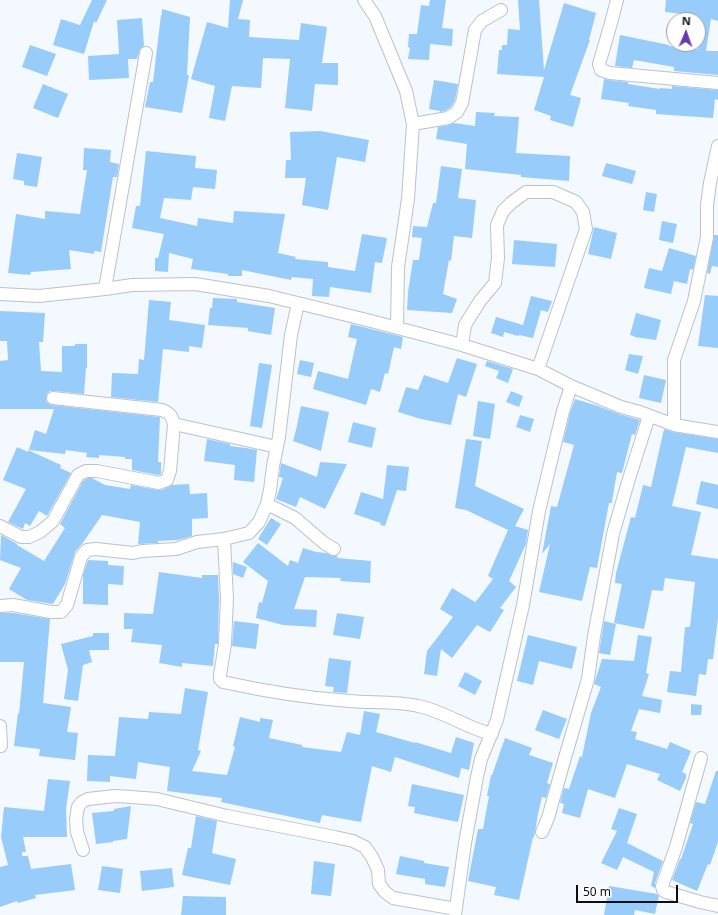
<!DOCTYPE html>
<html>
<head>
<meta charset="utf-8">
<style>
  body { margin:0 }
  #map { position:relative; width:718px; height:915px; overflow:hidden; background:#f3f9fe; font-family:"Noto Sans",sans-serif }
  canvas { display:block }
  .north { position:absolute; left:666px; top:12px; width:40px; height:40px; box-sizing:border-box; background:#fff; border:1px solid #9e9fa0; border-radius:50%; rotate:2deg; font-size:11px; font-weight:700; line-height:16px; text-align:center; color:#0d0f11 }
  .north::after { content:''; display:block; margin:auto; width:14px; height:18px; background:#6639b1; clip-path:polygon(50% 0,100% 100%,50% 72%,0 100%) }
  .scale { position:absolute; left:576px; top:885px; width:102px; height:18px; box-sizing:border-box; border:2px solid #0d0f11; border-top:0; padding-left:5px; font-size:12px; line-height:14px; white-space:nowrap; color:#0d0f11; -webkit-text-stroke:3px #fff; paint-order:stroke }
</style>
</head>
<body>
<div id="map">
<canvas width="718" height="915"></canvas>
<div class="north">N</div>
<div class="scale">50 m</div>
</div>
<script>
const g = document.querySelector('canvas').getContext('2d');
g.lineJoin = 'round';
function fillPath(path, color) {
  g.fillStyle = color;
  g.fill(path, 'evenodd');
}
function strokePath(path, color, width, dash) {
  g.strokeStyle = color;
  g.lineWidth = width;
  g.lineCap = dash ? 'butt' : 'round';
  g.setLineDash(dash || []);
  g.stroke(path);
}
const building = new Path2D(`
  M92,0H107L96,23L94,21L84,54L53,45L61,19L80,25Z
  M230,0H243L238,19L250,20L249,37L299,40L301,23L327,27L322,63H338V85L315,84L312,111L285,108L290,59L263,58L261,88L232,86L225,121L209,118L215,86L191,79L207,22L228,28Z
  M430,0H446L442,28L453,29L452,46L430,44L429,60L408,59L410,48L408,47L409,34H417L421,5L429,6Z
  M518,0H539L544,70L564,3L596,13L589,40H590L570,95L581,98L573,127L550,120L551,116L534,110L544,77L497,74L499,50H502V45H507L508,29L520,30Z
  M666,0H718V21L711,19L706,51H718V75L674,71V67L634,60L632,68L615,66L620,35L669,45V46L698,49V20H682L683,14L665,12Z
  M162,9L190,17L187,75H189L182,113L145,107L150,82H153L161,15H162Z
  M142,18L144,46L140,49L137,59H128L129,78L89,80L88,56L119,54L117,20Z
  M30,45L56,54L47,76L22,67Z
  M604,79L609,80L628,82V84L660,89V88L672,89V86L718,90V100L715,99L713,118L656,114V110L628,106L629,103L601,99Z
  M434,80L458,84L455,100L451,107L445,111L440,112V111L429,109Z
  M43,84L68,94L58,118L33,108Z
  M476,112L495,113L494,116L519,117L516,153L570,156L569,181L521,177V175L465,169L467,144L436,139L438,127L449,125L454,123L475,126Z
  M320,131L369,140L365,162L337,157L328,210L302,205L306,178H285L286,160H291L290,132Z
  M84,148L111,150L110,162L119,164L117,177H113L101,252L94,251V254L69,250L71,269L31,272L30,275L8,273L16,214L45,219V211L80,214L87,170H83Z
  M146,151L196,156L195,168L217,170L215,189L193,187L191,200L164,198L160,218L197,226L198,218L233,223L234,211L285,214L278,253L296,257L295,259L328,262V267L355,271L362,234L387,238L382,263L375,262L371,293L330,287L329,297L312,296L313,279L292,277L291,280L242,270V276H228V274L191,269L193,259L169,253L168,272L155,271V258H158L164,234L132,228L136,206H140Z
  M17,153L42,157L37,187L24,185V181L13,179Z
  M606,163L636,171L632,184L602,176Z
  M441,166L462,169L458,198L476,200L472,238L454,236L451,261L449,260L443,294L457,299L452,313L407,310L408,292L413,260H419L422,238L412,237L413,226L427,227L433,203H436Z
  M646,192L657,194L654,212L643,210Z
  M662,221L677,224L673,243L659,240Z
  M594,227L617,233L611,259L588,254Z
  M714,235H718V267L712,266L710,274L707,273Z
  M514,240L557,244L555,267L512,264Z
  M669,248L696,256L693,270L690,269L687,284L674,281L671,294L644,288L649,268L662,271Z
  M705,295L718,296V348L698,346Z
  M531,296L552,301L548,312L541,310L533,338L519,335L518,336L504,332L503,337L491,333L496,317L523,325Z
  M213,298L237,299V302L275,308L271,335L248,331V328L208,325L210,308H212Z
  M149,300L171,302L169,320L205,325L202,348L189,346V352L163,349L158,402L111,397L112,373L138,374L139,359L144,360Z
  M0,311L45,313L43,342H39L41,371L62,372V346H75V344H87V368H86L84,394L54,391H50L47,394L46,398V401L49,404L52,405L160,417L158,462H161V474L158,475L132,470V459H125V457L99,455V458L86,457L87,453L66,450L65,454L29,450L35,430L46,434L54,409H0V361L8,360L7,341H0Z
  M636,313L661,320L656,340L634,337V336L630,335Z
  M351,324L403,337L401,349L394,347L388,374L385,373L380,392L371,389L366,405L313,389L318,371L348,379L357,339L348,337Z
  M629,354L643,356L638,374L625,370Z
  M457,358L477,364L466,397L458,394L451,425L421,419L398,412L406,387L418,390L424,375L448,383Z
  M300,360L314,363L311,377L297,374Z
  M487,361L513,369L508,383L496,378L499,371L485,366Z
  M259,363L272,365L262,428L250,426Z
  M644,375L666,380L661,403L639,398Z
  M511,391L523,396L519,407L506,402Z
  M575,399L598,406L619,414L640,420L635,435L632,434L622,473L617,472L612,501V503H609L597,568L590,567L582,601L539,592L550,544L542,554L551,506L557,507L574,445L563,442L570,413Z
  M478,401L495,404L490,439L473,436Z
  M301,406L329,412L321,451L293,441L296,430Z
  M520,415L534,419L530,432L516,427Z
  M353,422L376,428L372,448L348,442Z
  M664,429L673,432L718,439V453L686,447L672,506L701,512L691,555L718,559V618L713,659H708L706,675L699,674L696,696L667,692L670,671L681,672L685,627H690L695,582L665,578L663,591L652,590L644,629L614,623L622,584L615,583L616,573L631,517L635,518L643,485L651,487Z
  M207,439L230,444V446L246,448L257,450L254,482L234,480L235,465L204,461Z
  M466,439L482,441L475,486L524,509L515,526L528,530L526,544L509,581L516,587L500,608L504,610L490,632L477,625L452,658L441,649L437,676L424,674L427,651L453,617L440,609L452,588L475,602L478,599L493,579L488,576L508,530L466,510L455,508Z
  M17,447L28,452V450L61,465L60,468L71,473L47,516L39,511L30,526L25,523L23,529L8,522L26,489L3,480Z
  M320,462L347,464L325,509L300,497L296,507L276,499L283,478L279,477L281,463L317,477Z
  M387,465L409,467L406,491L397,490L385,526L380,525L381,523L354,514L361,492L383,499Z
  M88,478H92L105,485L130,489L131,485L158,490H162L172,485L189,484L190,494L207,493L208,518L192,519V536L178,540L158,541V543L138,544L140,522L102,515L82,544L75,552L65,584L53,604L27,600L9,589L21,568L0,560L1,535L17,544V545L44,561L65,528L60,524L83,481Z
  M701,481L718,485V509L696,504Z
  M271,518L281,524L267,545L258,539Z
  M258,543L288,566L290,560L298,563L303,548L316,552L326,553L333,556H338L337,558L371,561L370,583L340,581L341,578L305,577L294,609L317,610L316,627L283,625L256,618L259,602L262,603L268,581L243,562Z
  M88,560L108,561V565L124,566L123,585L108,584V605L83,604V575Z
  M233,562L247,567L243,578L233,574Z
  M159,572L202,578V575H218L219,599L218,643L217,644H215L213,666L182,663V667L159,663L162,645L131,642L133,629H124V613L153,614Z
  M0,613H13L50,619L43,703L71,707L67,732L78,733L75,760L39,756L40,749L14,746L18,713L19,714L24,662H0Z
  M337,613L364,617L360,639L333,635Z
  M234,621L259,624L256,649L232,646Z
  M604,621L616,624L610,655L599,653Z
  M93,633H109V650H89L92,662L83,665L78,701L64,699L68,670L61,644L93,636Z
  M528,635L577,647L572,669L539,661L533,685L517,681Z
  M638,635L652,637L646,673L649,674L642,696L662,700L660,713L639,709L631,731L637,732L635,739L667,749L670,742L691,751L682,772L686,774V778L680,791L657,780L660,774L627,764L615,798L588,789L580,818L562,813L564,804L560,803L564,788L569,789L580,756L582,757L591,713L601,687L594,684L602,659L634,661Z
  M329,658L351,661L347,693L333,692L334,687L325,686Z
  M465,672L482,681L475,695L458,686Z
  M185,688L208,692L198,750L201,751L192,771L227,775L235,747L233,746L240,717L260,722V718L273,720L269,738L302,745V747L341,752L347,732L360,735L364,711L380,714L376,732L415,743V742L451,753L456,737L474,743L469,770L461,768L459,778L395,757L391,772L372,766L361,822L322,815L320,823L221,802L222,798L167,791L170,767L138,762L136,779L110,776V782L87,781L88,755L115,756L119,717L148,719L149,712L181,714Z
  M691,704L702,705L701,715H691Z
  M543,710L567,719L559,739L535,730Z
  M505,738L532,748L529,755L553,763L547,783L550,784L546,798L542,797L538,814L534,838L533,837L519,900L494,895L496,887L468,881L478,829H483L489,796H487L491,775H492Z
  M716,771H718V842L710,865L708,864L697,891L672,880L680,859H681L693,824L690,823L696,802L705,804Z
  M48,779L70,781L66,809L67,837H23L26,852H22V856H28L31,869L71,864L75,890L35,895L36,898L18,903L17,901L0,907V867L8,865L1,837L4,807L44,811Z
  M412,784L464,795L458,822L414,813L415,807L408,806Z
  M131,806L127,839L113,841V842L96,844L92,813L114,811V809Z
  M619,808L637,814L627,843L663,861L655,883V888L651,886L654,872L623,857L617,870L601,863L617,831L611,829Z
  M196,816L217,821L212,853L236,859L230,885L182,875L188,848H191Z
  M400,856L424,861V863L449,867L445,887L425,884V879L396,874Z
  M314,861L335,864L331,896L311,894Z
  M102,866L123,869L120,893L98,890Z
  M172,868L174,887L142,891L140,871Z
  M609,886L657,894L659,896L655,914L635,910L634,915H604Z
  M183,896L226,897V915H181Z`);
const minor = new Path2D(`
  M364,0L375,16L406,91L413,124L408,199L398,267L397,328
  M617,0L611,23L599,64L601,70L610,73L718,83
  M413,124L448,118L457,112L462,103L475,30L482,21L501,10
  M105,289L146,53
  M0,294L39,296L105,289L132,285L195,284L269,296L371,321L462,345L538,369L571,386L621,407L640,412L674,425L718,432
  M462,345L465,325L480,301L495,283L498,258L497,225L503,211L511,203L526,192H553L576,202L583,212L586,229L538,369
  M53,398L162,410C170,413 172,416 174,424
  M674,425V360L694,301L707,237V205L710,183L718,146
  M267,504L295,518L324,543L334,549
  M0,526L21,537H29L40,532L53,521L78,475L86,471H97L159,483L167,480L170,471L174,424L277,447
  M224,539L227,599L225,644L220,675V679L223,682C264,691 307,698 349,701C372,703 396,701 418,706C444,711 466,728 492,734
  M0,606L13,605L51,612H61L67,605L81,557L87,550L96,549L133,553L142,551L176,549L197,542L224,539L249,533L259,522L267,504L270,490L273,466L279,437L291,335L298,303
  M0,726L1,746
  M701,758L676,847L662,886L663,890L666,892L700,902L718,906
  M542,832L548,818L564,761L588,679L594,636L613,534L628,482L649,416
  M83,850L77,832L76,819L78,807L82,802L88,799L115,796L131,797L157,799L227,816L335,837L353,841L365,847L372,857L378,870L379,884L385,892L393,898L456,909
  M455,915L465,843L477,777L481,759L497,720L523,605L539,511L563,411L571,386`);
fillPath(building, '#98ccfb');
strokePath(minor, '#bcc2c8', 14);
strokePath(minor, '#fff', 12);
</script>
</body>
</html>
